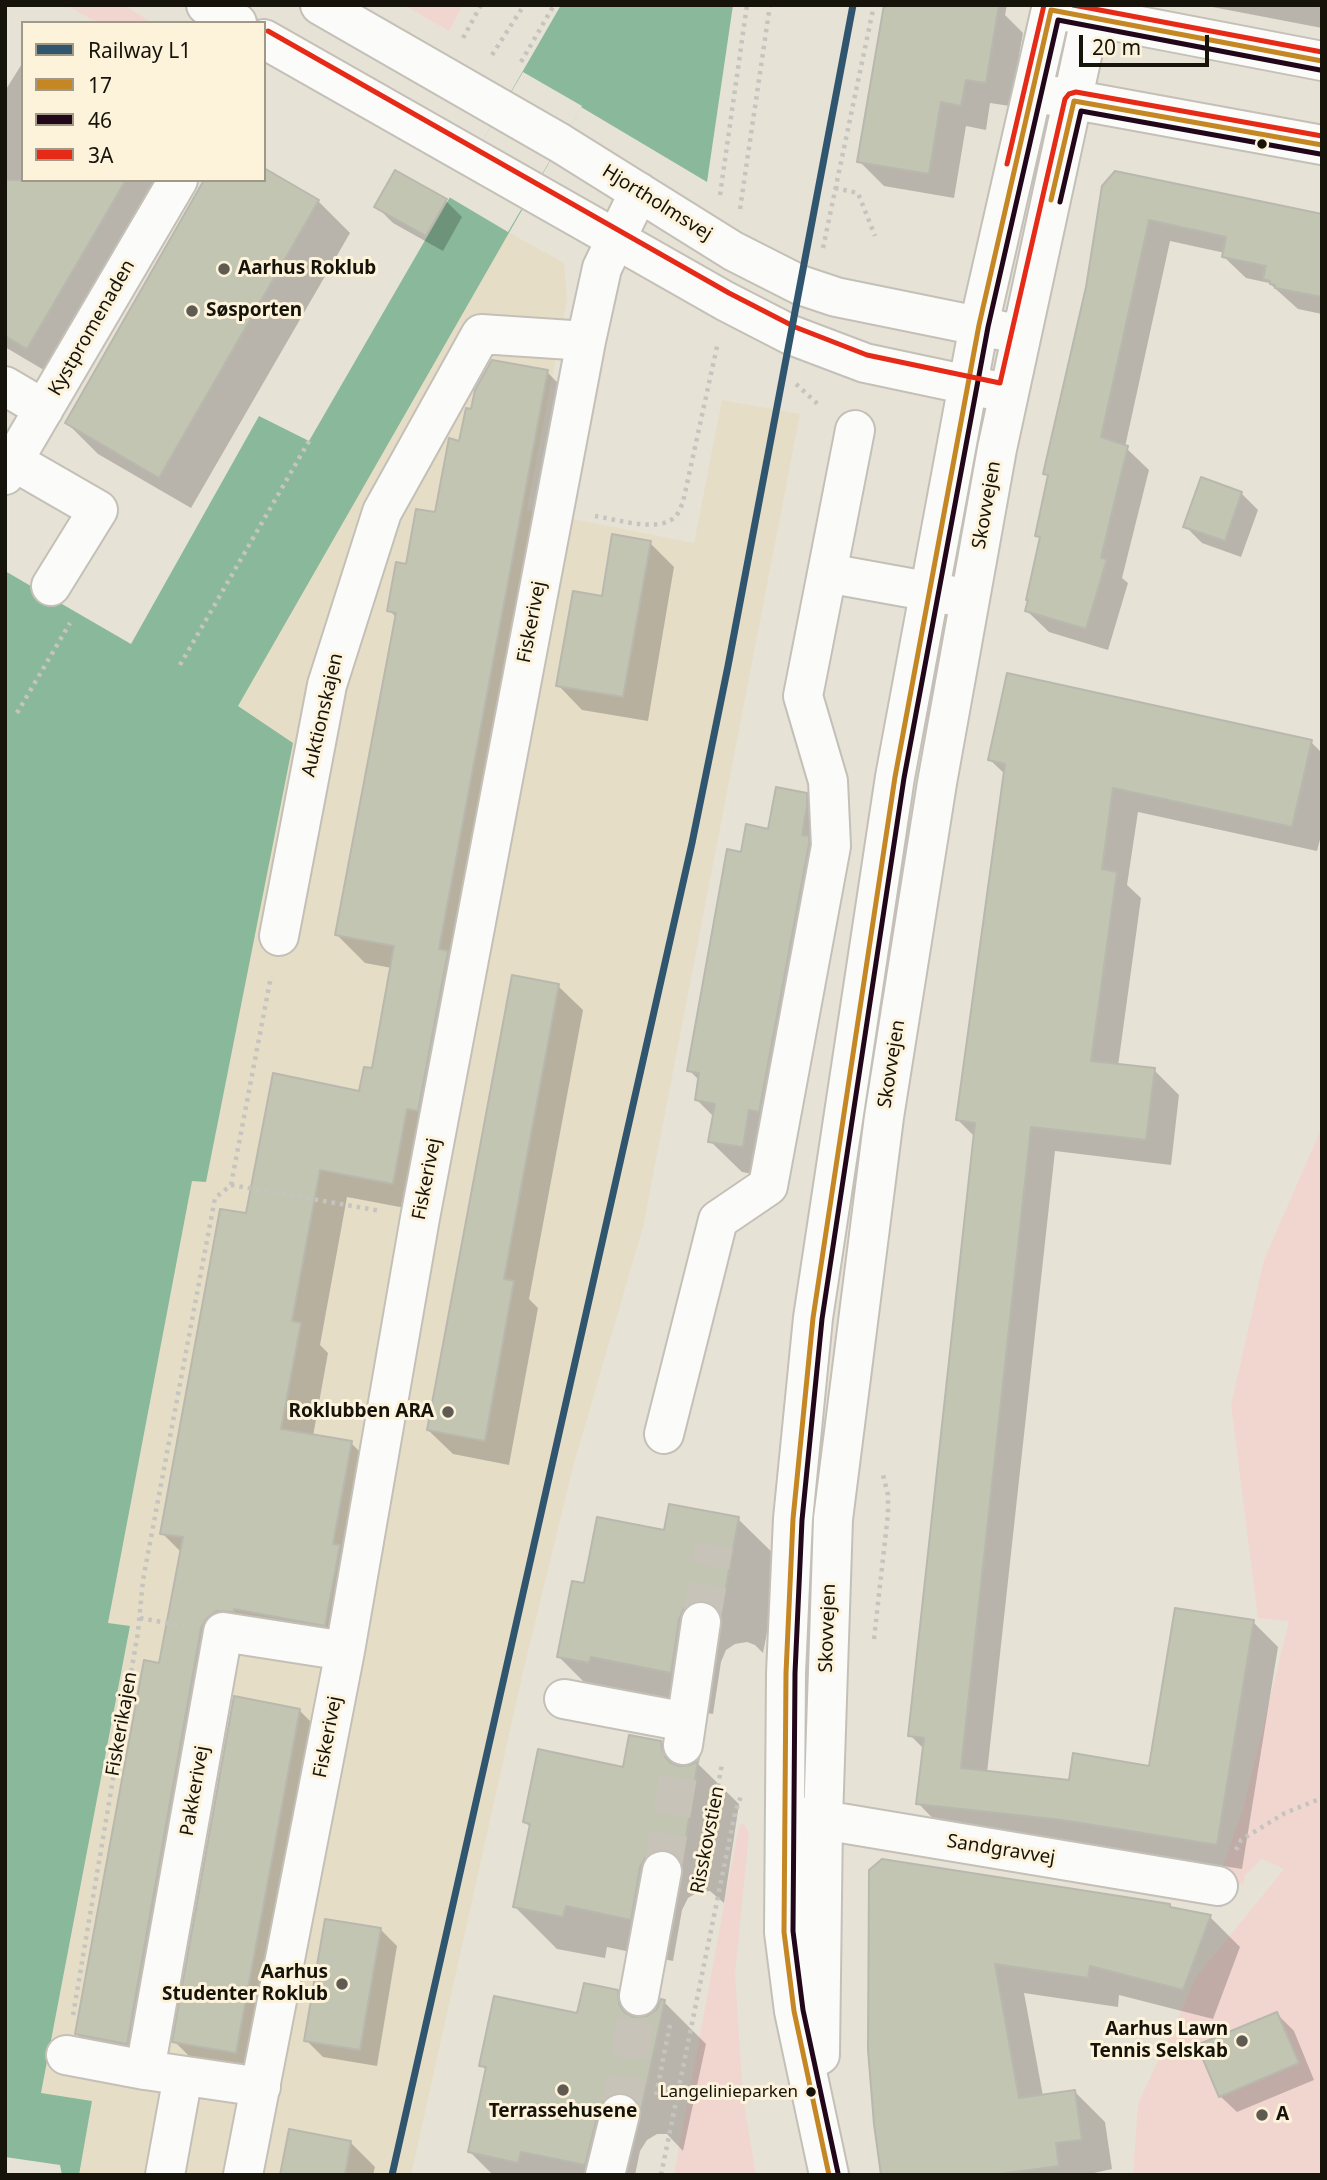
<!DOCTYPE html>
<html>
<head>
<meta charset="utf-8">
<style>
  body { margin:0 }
  #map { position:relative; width:1327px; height:2180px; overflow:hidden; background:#e7e2d6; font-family:"Noto Sans",sans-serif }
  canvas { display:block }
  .frame { position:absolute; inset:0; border:7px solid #16130b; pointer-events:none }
  .legend { position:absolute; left:21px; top:21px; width:245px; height:161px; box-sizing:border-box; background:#fdf3db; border:2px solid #a19988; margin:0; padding:9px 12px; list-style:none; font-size:21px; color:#16130b }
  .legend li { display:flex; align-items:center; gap:14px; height:35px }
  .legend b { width:35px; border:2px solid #a19988 }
  .scale { position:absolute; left:1079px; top:35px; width:130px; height:32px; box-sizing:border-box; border:4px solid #16130b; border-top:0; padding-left:9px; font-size:21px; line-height:24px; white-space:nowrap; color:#16130b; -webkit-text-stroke:5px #fdf3db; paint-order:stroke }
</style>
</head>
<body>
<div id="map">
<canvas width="1327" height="2180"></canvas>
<div class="frame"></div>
<ul class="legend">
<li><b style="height:9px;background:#30556e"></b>Railway L1</li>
<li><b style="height:9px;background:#c58724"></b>17</li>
<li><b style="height:9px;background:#22071b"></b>46</li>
<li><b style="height:9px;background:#e52b18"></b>3A</li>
</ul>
<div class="scale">20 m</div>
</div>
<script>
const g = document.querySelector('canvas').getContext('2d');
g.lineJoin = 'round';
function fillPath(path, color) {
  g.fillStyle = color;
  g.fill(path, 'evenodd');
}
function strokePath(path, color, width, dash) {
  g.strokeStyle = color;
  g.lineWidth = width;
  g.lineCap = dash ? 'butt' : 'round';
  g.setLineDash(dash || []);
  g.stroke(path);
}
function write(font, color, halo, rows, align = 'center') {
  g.font = font + ' "Noto Sans",sans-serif';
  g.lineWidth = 6;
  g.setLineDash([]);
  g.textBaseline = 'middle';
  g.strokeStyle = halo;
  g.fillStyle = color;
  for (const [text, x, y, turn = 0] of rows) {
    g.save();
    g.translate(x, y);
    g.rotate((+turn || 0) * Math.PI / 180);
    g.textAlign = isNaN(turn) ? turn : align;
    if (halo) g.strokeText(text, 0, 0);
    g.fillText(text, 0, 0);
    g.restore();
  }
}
const built = new Path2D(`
  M508,232L564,263L567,300L527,510L694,543L722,400L800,414L643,1227L574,1463L523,1672L411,2175H79L92,2101L41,2094L130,1627L108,1624L192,1180L206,1182L237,706Z`);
const green = new Path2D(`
  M66,5H124L153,23H98Z
  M404,5H463L449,31Z
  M1322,1127V2175H1133L1138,2104L1197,1976L1284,1869L1262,1859L1245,1875L1243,1885L1219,1877L1243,1809L1289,1621L1258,1618L1231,1405L1264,1260Z
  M744,1824L749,1833L735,1974L743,2097L756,2175H674L739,1825Z`);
const water = new Path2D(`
  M561,5H733L707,182L581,107L238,706L293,743L206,1182L192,1181L108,1623L130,1626L41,2093L92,2101L79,2175H5V571L131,644L259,416L309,441Z`);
const pier = new Path2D(`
  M523,72L582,106L508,232L449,197Z
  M5,2157L60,2165L62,2175L5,2173Z`);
const shadow = new Path2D(`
  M886,5H1007L1005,15L1023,33L1010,106L990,103L986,130L966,126L954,198L884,186L859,161Z
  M1202,5H1322V28Z
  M23,62V180H176L59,379L5,347V91Z
  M1104,187L1322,215V314L1298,309L1269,283L1246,278L1224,257L1225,253L1170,241L1125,447L1149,470L1122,578L1128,583L1108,650L1049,632L1027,611L1042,540L1037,535L1049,477L1045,473L1088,287Z
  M318,201L350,233L191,508L98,454L67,423Z
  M446,201L462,217L443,251L393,223L376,206Z
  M547,372L575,400L421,1211L347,1197L320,1345L328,1353L313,1436L351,1443L379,1471L353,1653L233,1647L155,2071L105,2062L77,2034L161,1665L182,1553L162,1533L248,1216L360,1093L374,1070L392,968L365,963L337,935L397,618L389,610L407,566L436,514L473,411Z
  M1202,479L1242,494L1258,510L1241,557L1202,543L1185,526Z
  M650,543L674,567L648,721L582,710L558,685L603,598Z
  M1311,742L1322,753V832L1317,851L1138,812L1127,885L1141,898L1118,1066L1154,1070L1179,1095L1171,1165L1055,1151L987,1773L1070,1782L1150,1768L1253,1622L1278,1647L1242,1869L1088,1845L943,1829L918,1803L924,1749L910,1735L975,1137L958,1120L1006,775L990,760Z
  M806,795L838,826L774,1178L742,1172L710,1141L715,1118L696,1099L700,1081L689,1070L743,854Z
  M558,986L583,1010L529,1299L538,1308L509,1465L453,1454L428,1430Z
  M738,1519L781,1561L763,1653L755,1645L747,1642L735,1644L726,1650L721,1662L713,1714L633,1699H601L559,1657L585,1585Z
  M299,1710L324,1735L261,2077L199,2066L174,2041Z
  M661,1743L686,1768L697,1763L739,1804L724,1903L710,1891L698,1892L688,1898L682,1910L673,1961L607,1947L605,1958L557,1949L515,1907L531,1828L525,1822L624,1769Z
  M870,1871L1170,1906L1174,1910L1210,1917L1240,1947L1213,2019L1119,1995L1118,2007L1024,1993L1043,2096L1075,2092L1105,2122L1112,2169L1085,2175H883Z
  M380,1929L397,1946L377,2066L323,2057L306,2040Z
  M617,1992L644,2018L657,2011L664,2002L706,2044L683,2151L667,2134H657L647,2140L640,2151L635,2175H493L470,2152L487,2071L481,2065L579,2015Z
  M1277,2014L1294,2031L1314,2080L1237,2112L1220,2096Z
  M350,2142L375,2167L373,2175H282Z`);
const building = new Path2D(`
  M884,5H999L986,83L966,80L961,106L941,102L929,174L857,162Z
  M264,168L319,200L159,478L65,423L204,180H264Z
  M395,170L447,199L426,236L374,207Z
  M1115,171L1322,214V297L1275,288V285L1270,284V281L1263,279L1266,266L1222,257L1226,237L1149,220L1101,437L1128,446L1101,558L1107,559L1086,629L1025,611L1028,600H1026L1040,537L1035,536L1048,475L1043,474L1086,287L1102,186Z
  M5,180H126L27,349L5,336Z
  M492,360L548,370L439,949L448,951L418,1111L407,1109L393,1184L320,1170L292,1321L301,1323L281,1429L352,1441L333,1544L340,1545L325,1626L234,1609V1612L216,1611L206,1619L201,1628L127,2044L75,2034L144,1660L159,1663L183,1537L160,1534L220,1209L246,1213L273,1073L359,1091L364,1067L372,1068L394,946L335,935L396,613L387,611L396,562L406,564L416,509L435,512L449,438L459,441L466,408L471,409L475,390Z
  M1201,477L1242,492L1225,541L1183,527Z
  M612,534L651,541L623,697L556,686L573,591L602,596Z
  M1007,673L1312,740L1292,827L1113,788L1102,869L1117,872L1091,1061L1155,1068L1146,1140L1031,1127L961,1768L1069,1780L1073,1753L1149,1766L1175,1608L1254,1620L1217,1845L1062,1820L916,1804L924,1738L908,1736L975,1123L956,1120L1005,764L988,760Z
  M776,787L807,793V806L802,835L809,836V844L759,1112L749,1110L743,1147L708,1142L715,1104L695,1100L699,1073L687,1071L727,849L741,852L746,824L768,829Z
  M512,975L559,984L504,1279L514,1281L485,1441L427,1430Z
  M669,1504L739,1517L721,1613L714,1604L703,1600L692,1602L684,1608L679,1619L671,1673L591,1657L589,1663L557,1657L572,1581L584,1583L597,1517L664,1530Z
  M234,1696L300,1709L236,2053L172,2042Z
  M629,1735L661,1741L663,1754L669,1762L679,1766L690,1765L698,1761L682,1863L677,1855L667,1850H655L646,1856L640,1867L631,1920L566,1906L563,1917L513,1907L530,1824L523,1822L538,1749L623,1767Z
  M882,1859L1170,1904V1907L1211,1915L1183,1990L1090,1966L1088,1978L995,1964L1019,2098L1075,2090L1082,2140L1056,2143L1059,2166L992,2175H881L874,2124L868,2050L869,1870Z
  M325,1919L381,1928L360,2050L304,2041Z
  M584,1983L618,1990L619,2004L624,2012L634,2017L647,2016L656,2010L661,1999L665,2000L641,2111L636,2099L626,2093H615L605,2098L599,2109L585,2165L521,2152L518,2163L468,2152L486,2067L479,2066L494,1996L577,2013Z
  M1277,2012L1299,2063L1219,2097L1197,2045Z
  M289,2129L351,2141L345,2175H280Z`);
const minorTunnel = new Path2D(`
  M701,1622L714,1545
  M662,1871L683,1745
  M620,2114L639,1996`);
const path = new Path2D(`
  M463,38L481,5
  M492,55L524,5
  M521,62L554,5
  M835,188L858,193L875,236
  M720,195L747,5
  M740,209L770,5
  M823,248L874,5
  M796,384L821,407
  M595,516C615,519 659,533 675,517C679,513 681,506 683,502L718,342
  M180,665L309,441
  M17,713L70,623
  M231,1185L271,976
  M231,1185L381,1211
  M140,1618L184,1626
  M874,1639L888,1514V1495L883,1475
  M1236,1850L1241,1840L1285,1813L1322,1798
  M704,1862L722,1764
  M73,2015L138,1632L143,1580L215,1198L231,1185
  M656,2095L670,2025
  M661,2175L735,1813L741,1796`);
const minor = new Path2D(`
  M206,5L237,23
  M320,5L560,143L733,251L800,285L836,297L1003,331
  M1067,12L1322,61
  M264,39L725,301L791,335L865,363L992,390
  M1048,95L1322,145
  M5,386L44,409
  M13,461L98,510L51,586
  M5,475L178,180
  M827,573L954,596
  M279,936L327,685L382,512L481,334L586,341
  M664,1434L718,1220L768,1186L831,846L828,781L803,696L855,430
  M564,1699L686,1722
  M683,1745L701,1622
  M799,1816L1218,1886
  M639,1996L662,1871
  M66,2055L145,2070L261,2087
  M820,2055L823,1820L833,1519L884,1117L937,783L997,449L1093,5
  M145,2070L223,1632L345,1651
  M165,2175L183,2076
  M243,2175L345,1651L420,1218L586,341L602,268L639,192
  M605,2175L620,2114
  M829,2175L794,2011L784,1932L786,1673L793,1519L813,1318L895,777L979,325L1052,5`);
const bus1 = new Path2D(`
  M1051,200L1074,101L1322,145
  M829,2175L794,2011L784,1932L786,1673L793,1519L813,1318L895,777L979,325L1051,10L1322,61`);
const bus2 = new Path2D(`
  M1060,202L1081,111L1320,154
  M838,2173L803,2010L793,1931L795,1673L802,1520L822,1319L904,778L988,327L1058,20L1320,70`);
const bus3 = new Path2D(`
  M1073,5L1322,52
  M268,31L729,293L795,327L867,355L1000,383L1065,99L1069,94L1076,92L1322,136
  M1007,164L1044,5`);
const rail1 = new Path2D(`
  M392,2175L692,843L728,666L853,5`);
const markers = [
  [1262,144,6,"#16130b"],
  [224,269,7,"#5f5b52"],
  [192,311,7,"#5f5b52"],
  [448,1412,7,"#5f5b52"],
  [342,1984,7,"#5f5b52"],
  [1242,2041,7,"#5f5b52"],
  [563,2090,7,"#5f5b52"],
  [811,2092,6,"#16130b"],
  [1262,2115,7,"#5f5b52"]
];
const busNames = [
  ["Langelinieparken",798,2092]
];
const streetNames = [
  ["Hjortholmsvej",657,203,32],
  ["Kystpromenaden",92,328,-60],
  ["Skovvejen",987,505,-80],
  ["Fiskerivej",532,622,-79],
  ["Auktionskajen",323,715,-77],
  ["Skovvejen",892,1064,-81],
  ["Fiskerivej",427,1179,-79],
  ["Skovvejen",828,1628,-88],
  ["Fiskerikajen",122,1724,-80],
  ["Fiskerivej",328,1737,-79],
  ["Pakkerivej",195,1791,-80],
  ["Risskovstien",708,1840,-79],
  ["Sandgravvej",1001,1850,9]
];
const poiNames = [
  ["Aarhus Roklub",238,269],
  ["Søsporten",206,311],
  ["Roklubben ARA",434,1412,"right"],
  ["Aarhus",328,1973,"right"],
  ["Studenter Roklub",328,1995,"right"],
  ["Aarhus Lawn",1228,2030,"right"],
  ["Tennis Selskab",1228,2052,"right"],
  ["Terrassehusene",563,2112,"center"],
  ["A",1276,2115]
];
fillPath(built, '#e6ddc7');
fillPath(green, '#f1d6d0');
fillPath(water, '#89b99a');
fillPath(pier, '#e7e2d6');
fillPath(shadow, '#0003');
fillPath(building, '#c2c5b2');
strokePath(building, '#b9b8ae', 2);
strokePath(minorTunnel, '#c8c3b8', 38, [38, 19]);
strokePath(minor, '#c4c0b7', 42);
strokePath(path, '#c5c4bf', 4.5, [3.5, 5]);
strokePath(minor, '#fbfbf9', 38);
strokePath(bus1, '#c58724', 5);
strokePath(bus2, '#22071b', 5);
strokePath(bus3, '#e52b18', 5);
strokePath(rail1, '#30556e', 7);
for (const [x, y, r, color] of markers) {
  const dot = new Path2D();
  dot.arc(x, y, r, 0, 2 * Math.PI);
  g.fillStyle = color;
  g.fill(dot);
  strokePath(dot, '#fdf3db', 2.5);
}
write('17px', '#16130b', '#fdf3db', busNames, 'right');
write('19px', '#16130b', '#fdf3db', streetNames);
write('bold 19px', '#16130b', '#fdf3db', poiNames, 'left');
</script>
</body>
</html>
